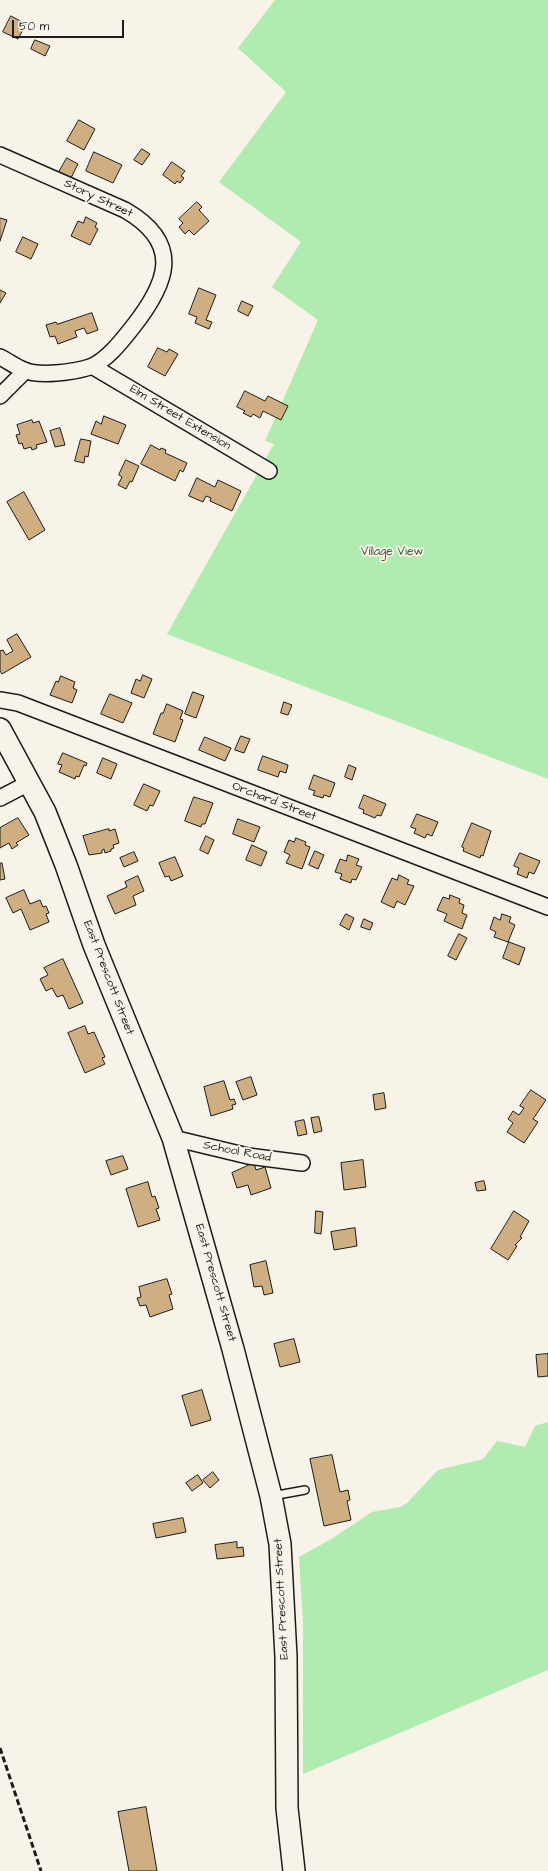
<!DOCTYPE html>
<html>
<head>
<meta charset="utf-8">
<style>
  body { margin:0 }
  #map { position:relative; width:548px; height:1871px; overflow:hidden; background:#f7f3e8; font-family:"Architects Daughter",sans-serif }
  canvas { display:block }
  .scale { position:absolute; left:12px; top:20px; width:112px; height:18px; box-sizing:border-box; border:2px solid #1c1c1c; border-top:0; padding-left:5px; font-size:12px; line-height:14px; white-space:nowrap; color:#1c1c1c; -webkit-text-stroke:3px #f7f3e8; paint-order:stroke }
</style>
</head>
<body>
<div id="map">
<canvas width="548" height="1871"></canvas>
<div class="scale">50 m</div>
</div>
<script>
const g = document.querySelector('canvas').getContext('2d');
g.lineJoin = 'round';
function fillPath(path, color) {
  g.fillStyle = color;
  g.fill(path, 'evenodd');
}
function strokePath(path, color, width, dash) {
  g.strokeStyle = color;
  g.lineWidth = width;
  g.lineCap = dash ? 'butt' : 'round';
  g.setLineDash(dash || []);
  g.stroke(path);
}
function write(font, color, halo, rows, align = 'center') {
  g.font = font + ' "Architects Daughter",sans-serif';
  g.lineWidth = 3.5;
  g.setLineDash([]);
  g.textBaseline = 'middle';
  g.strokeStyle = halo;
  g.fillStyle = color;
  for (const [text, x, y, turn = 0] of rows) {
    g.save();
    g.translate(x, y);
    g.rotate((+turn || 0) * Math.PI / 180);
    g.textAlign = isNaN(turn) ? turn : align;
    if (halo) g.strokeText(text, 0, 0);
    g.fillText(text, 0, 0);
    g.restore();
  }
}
const green = new Path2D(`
  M275,0H548V779L167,634L274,444L265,441L318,320L272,287L301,242L219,182L286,92L238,48Z
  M548,1422V1670L303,1774V1624L299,1557L333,1538L372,1512L400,1507L407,1503L438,1470L483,1459L497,1441L525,1447L535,1426Z`);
const building = new Path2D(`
  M11,16L26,24L18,39L3,32Z
  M35,40L50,46L45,56L31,49Z
  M79,120L95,129L84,150L67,141Z
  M142,149L150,154L142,165L134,160Z
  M94,152L122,165L113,183L86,171Z
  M67,158L78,164L71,178L59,172Z
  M172,162L185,171L181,176L184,178L180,183L177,181L175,184L163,175Z
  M197,202L202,207L199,210L209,221L194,235L189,230L185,234L179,227L183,223L179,219Z
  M86,217L97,223L95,227L98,229L90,245L71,236L78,221L83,223Z
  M0,218L7,220L0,241Z
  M23,237L38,244L31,259L16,252Z
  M199,288L216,295L206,320L212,322L209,329L195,323L197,317L189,314Z
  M0,290L6,293L0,303Z
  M242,301L253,306L248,316L238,311Z
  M92,313L98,330L87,334L84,328L75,331L77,337L58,344L55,336L50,337L46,325L56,322L57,324Z
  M158,348L167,352L169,349L178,354L165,376L148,367Z
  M245,391L265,401L268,396L288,406L281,420L263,411L260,418L253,414L251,417L243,413L245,411L237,407Z
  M104,416L126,425L118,444L91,434L96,421L101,424Z
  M32,420L33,423L39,421L47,442L36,445L37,448L32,450L31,447L24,449L22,443L19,444L16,435L20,434L17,425Z
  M60,428L65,445L55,447L50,431Z
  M81,439L91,441L88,457L85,456L84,463L75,461Z
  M151,445L160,450L161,448L166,450L165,453L187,463L183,472L180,470L175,481L141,464Z
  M126,460L139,466L132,482L130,481L126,489L118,485L122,477L119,475Z
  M197,478L215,487L218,480L241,491L232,511L210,501L211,498L206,496L203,502L189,496Z
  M24,492L45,530L29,540L7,502Z
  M17,634L31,657L2,674L0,671V651L3,650L6,655L13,651L7,640Z
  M143,675L152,679L144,698L131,693L136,679L140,681Z
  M61,676L75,682L73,688L77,690L72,703L50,695L56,681L58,682Z
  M193,692L204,696L196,718L185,714Z
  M110,694L132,703L123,723L101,714Z
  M284,702L292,705L288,715L281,713Z
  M167,704L183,711L180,719L183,720L175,742L153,734L161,713H163Z
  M241,736L250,739L244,753L235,750Z
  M205,737L231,748L225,761L199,750Z
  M63,753L87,763L86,766L84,765L79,777L76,776L75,779L59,772L62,765L58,764Z
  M263,756L288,765L286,773L280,771L278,777L258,770Z
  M103,758L117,764L111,779L97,773Z
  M349,765L356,768L352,780L345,777Z
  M314,775L335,783L330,797L324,795L323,798L313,795L315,791L309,789Z
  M144,784L160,791L153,806L150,805L147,811L134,805Z
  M364,795L386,804L381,816L377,815L375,818L363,813L364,810L359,808Z
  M194,797L213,803L205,824H202L201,827L185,821Z
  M417,814L438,822L432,836L427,834L425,838L414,833L416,829L411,827Z
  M18,818L29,835L16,843L18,845L12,849L9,843L0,848V828Z
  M238,819L260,827L254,842L233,834Z
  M472,823L491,831L483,856L481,855L480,858L463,851L464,848L462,847Z
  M109,829V831L115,829L119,843L113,845L114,848L111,849V851L105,853L104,849L102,850V853L89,855L83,836Z
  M206,836L214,840L208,854L200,850Z
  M296,838L306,842L305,845L310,847L302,869L286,863L290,855L284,852L289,840L294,842Z
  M252,845L267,852L261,866L246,860Z
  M315,851L324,855L318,869L309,865Z
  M134,852L138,861L124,867L120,858Z
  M520,853L540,861L534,874L529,872L527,878L517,874L519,868L514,866Z
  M348,855L359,859L356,865L362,867L356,880L352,879L351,883L340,879L342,874L335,872L340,859L346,861Z
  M175,857L183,876L171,881L169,876L165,877L159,863Z
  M2,863L5,879L0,880V864Z
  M399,875L409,880L407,884L414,886L405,905L397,901L394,908L381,902L392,878L397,880Z
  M138,876L144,891L133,896L136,905L115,914L107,896L127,887L125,882Z
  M24,890L30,904L40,900L43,907L46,906L49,913L46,914L49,922L30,930L21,909L13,913L6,898Z
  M450,895L460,899L459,903L464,905L462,913L467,915L462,929L444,921L447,914L437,910L443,897L449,899Z
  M346,914L354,918L349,930L340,925Z
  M502,914L511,917L509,922L515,925L508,942L494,937L496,932L490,929L494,917L500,920Z
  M364,919L373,923L370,930L361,927Z
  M459,934L467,938L456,960L448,956Z
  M509,942L525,948L519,965L503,958Z
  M63,959L83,1003L69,1009L63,995L57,997L52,988L46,991L40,979L48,975L44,968Z
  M85,1026L88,1034L94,1032L105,1057L102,1058L105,1064L85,1073L68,1033Z
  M251,1077L257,1095L243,1100L236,1082Z
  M224,1081L230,1100L234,1099L236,1104L232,1105L233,1109L211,1116L204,1087Z
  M531,1090L546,1100L533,1119L538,1122L524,1143L507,1132L513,1123L508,1119L513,1111L519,1115L524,1108L520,1106Z
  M384,1093L386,1108L375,1110L373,1095Z
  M319,1117L322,1131L314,1133L311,1118Z
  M304,1120L307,1134L298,1136L295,1122Z
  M123,1156L128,1169L111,1175L106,1161Z
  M363,1160L366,1187L344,1190L341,1163Z
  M254,1163L256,1170L265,1167L271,1188L251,1195L248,1185L237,1188L232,1173Z
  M484,1181L486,1190L477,1191L475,1183Z
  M148,1182L152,1197L155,1196L159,1208L156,1209L160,1220L138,1227L126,1189Z
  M316,1211L323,1212L321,1234L315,1233Z
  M514,1211L529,1221L520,1237L522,1238L515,1245L517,1246L508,1260L491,1249Z
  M355,1228L357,1246L334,1250L331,1232Z
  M266,1261L273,1293L264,1295L262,1286L254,1287L250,1265Z
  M167,1279L172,1294L169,1295L173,1309L150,1317L146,1305L140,1306L137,1298L141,1297L139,1287Z
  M294,1339L300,1362L280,1367L274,1344Z
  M548,1354V1376L538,1377L536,1355Z
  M202,1390L211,1420L191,1426L182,1396Z
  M332,1455L340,1492L348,1490L350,1500L347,1501L351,1520L324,1526L310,1459Z
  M213,1472L219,1480L210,1488L203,1480Z
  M198,1475L203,1483L192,1491L186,1483Z
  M183,1518L186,1532L156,1538L153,1524Z
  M237,1542V1548L243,1547L244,1556L217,1559L215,1545Z
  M146,1807L157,1871H129L118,1812Z`);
const lane = new Path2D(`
  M272,1496L305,1490`);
const street = new Path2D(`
  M0,155L125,210C184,244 167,284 132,328C121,342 106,361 90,367C74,372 39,377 24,370C16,367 8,361 0,357
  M92,366L269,471
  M0,396L25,371
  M0,700L18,703L548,907
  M0,798L29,783
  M173,1138L248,1156L302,1163`);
const secondary = new Path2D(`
  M0,729L45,812L66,865L94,945L173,1138L233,1349L271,1496L280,1544L286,1657L287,1808L294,1871`);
const rail = new Path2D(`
  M0,1748L41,1871`);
const streetNames = [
  ["Story Street",98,199,25],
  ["Elm Street Extension",180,418,31],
  ["Orchard Street",274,802,21],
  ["East Prescott Street",108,978,69],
  ["School Road",237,1152,11],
  ["East Prescott Street",215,1283,74],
  ["East Prescott Street",282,1599,-93]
];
const parkNames = [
  ["Village View",392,552]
];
fillPath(green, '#b0ebaf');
fillPath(building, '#cfaf82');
strokePath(building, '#1c1c1c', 1);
strokePath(lane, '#1c1c1c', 10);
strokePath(street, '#1c1c1c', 18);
strokePath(secondary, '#1c1c1c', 24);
strokePath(lane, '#f7f3e8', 7);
strokePath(street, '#f7f3e8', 15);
strokePath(secondary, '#f7f3e8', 21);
strokePath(rail, '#1c1c1c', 3, [6, 3]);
write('12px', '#1c1c1c', '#f7f3e8', streetNames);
write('12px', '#485a48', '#f7f3e8', parkNames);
</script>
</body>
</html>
